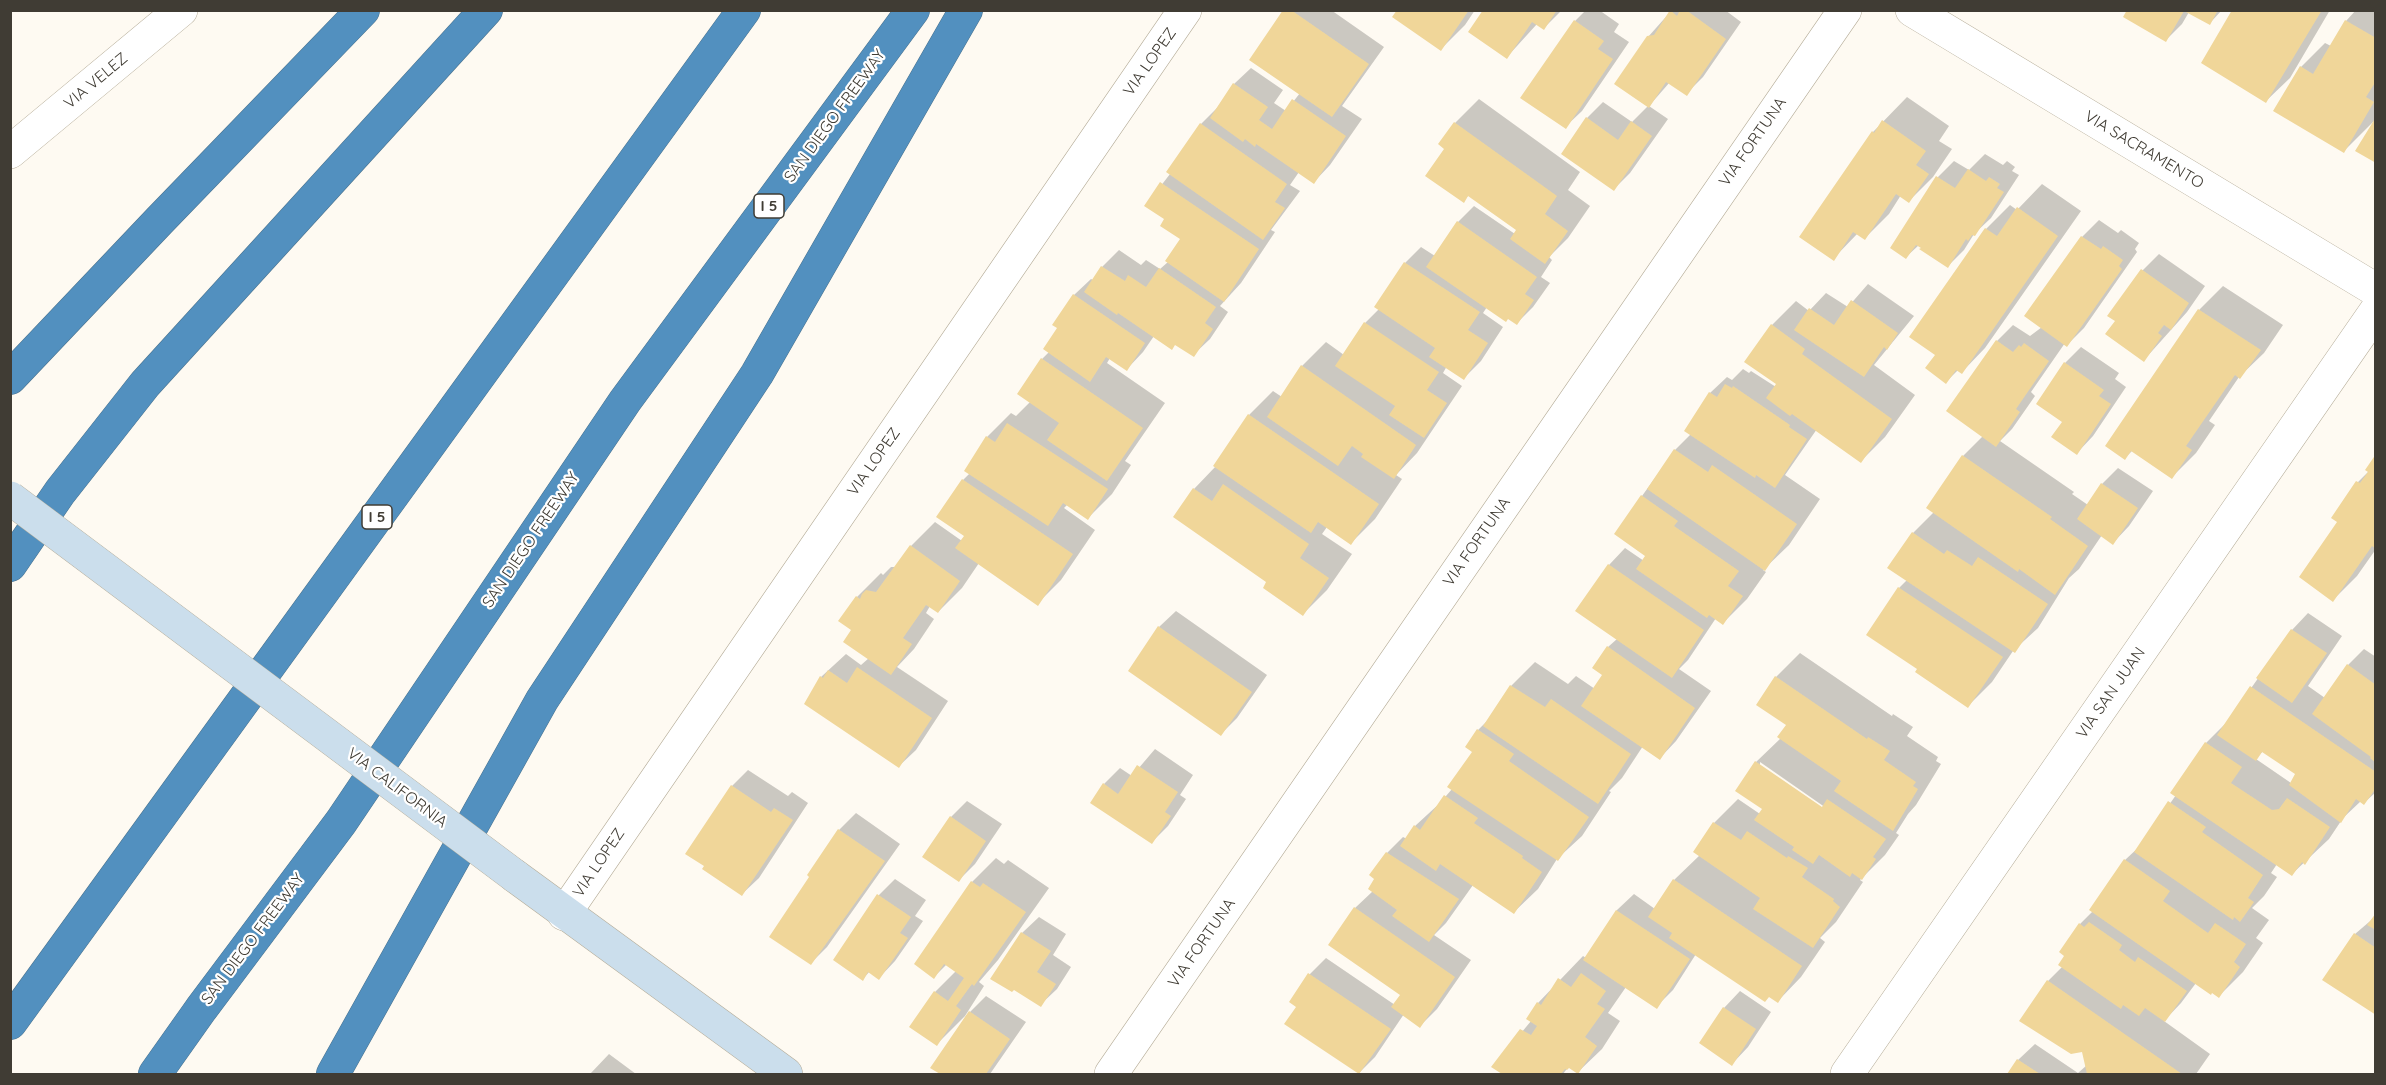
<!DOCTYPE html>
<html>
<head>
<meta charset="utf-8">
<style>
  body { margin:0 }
  #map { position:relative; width:2386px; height:1085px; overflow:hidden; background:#fefaf2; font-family:Quicksand,sans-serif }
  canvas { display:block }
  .frame { position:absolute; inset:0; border:12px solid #403c34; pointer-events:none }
</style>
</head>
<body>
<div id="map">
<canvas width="2386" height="1085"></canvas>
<div class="frame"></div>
</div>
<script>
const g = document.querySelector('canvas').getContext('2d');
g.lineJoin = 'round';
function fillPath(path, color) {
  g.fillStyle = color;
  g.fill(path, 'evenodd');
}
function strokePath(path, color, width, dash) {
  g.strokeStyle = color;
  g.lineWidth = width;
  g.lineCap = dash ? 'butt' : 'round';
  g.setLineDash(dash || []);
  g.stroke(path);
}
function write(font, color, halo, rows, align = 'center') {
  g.font = font + ' Quicksand,sans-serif';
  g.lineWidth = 4.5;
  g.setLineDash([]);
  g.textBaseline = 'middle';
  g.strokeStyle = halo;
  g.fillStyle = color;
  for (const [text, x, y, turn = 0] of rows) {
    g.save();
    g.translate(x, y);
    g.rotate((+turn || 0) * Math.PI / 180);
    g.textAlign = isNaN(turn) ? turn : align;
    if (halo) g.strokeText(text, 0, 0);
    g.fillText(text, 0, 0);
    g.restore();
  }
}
const shadow = new Path2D(`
  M1285,10H1331L1384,47L1342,106L1362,119L1330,165L1314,182L1299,172L1290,185L1300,191L1271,230L1275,232L1241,283L1220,306L1228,312L1210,339L1193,355L1176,343L1154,336L1143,352L1127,369L1110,358L1107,363L1165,403L1125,461L1131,465L1112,494L1088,518L1068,504L1064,508L1095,530L1061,580L1037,604L979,563L962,588L938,612L930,606L926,613L934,619L914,649L897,667L948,701L916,750L899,766L821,677L846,654L861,665L869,658L853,630L857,597L881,573L883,575L891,567H895L911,546L935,522L962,541L966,536L963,480L970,473L987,437L1011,413L1016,416L1031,401L1042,359L1049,352L1074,295L1091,279L1093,280L1102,267L1119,250L1141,265L1146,260L1160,269L1168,262L1182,238L1166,219L1146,205L1170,174L1201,124L1217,108L1234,84L1251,68L1283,90L1274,103L1286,111L1300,93Z
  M1399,10H1475L1465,25L1441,49Z
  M1485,10H1562L1544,28L1537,24L1507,57Z
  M1586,10H1599L1619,24L1614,32L1629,42L1582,111L1565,127L1575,21Z
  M1672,10H1725L1741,22L1703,77L1686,94L1670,82L1649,106L1668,119L1630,173L1614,189L1587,118L1603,102L1632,122L1648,106V37Z
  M2129,10H2222L2210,23L2189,12L2182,24L2166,40Z
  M2234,10H2330L2290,78L2266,101Z
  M2356,10H2376V162L2373,122L2344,151L2301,67L2325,43L2331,46L2346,21Z
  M1907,97L1949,126L1939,141L1952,149L1933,177L1909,201L1901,195L1889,214L1865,238L1858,233L1833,259L1873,132Z
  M1479,99L1580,172L1568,190L1590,206L1568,238L1549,257L1552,260L1541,277L1550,283L1533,307L1517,323L1487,307L1483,313L1503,327L1481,361L1464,378L1447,366L1443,373L1462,386L1417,453L1396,475L1402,479L1375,519L1351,543L1327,527L1322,534L1352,554L1327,590L1303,614L1268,582L1194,489L1216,466L1215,465L1249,415L1273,391L1282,397L1302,366L1326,342L1344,355L1365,323L1379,309L1405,263L1421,247L1435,256L1458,222L1474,206L1515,234L1518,230L1469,195L1463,201L1447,148L1455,123Z
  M1985,154L2003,165L2007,161L2015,167L2012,171L2019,175L1991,218L1974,234L1964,250L1948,266L1919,245L1906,257L1938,177L1954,161L1969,170Z
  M2042,184L2081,211L1985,348L1962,372L1958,370L1946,382L1937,355L1986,229L2010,205L2017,210Z
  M2099,220L2118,233L2121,230L2139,243L2135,249L2137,252L2084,328L2067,345L2065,343L2031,392L2035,396L2012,429L2000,441L2074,492L2072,494L2088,505L2102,484L2118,468L2153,491L2129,526L2113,543L2102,535L2079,569L2069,578L2038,628L2013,651L1992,682L1968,706L1920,668L1868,634L1899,588L1907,580L1913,533L1934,512L1963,456L1983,436L1997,341L2013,325L2030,336L2042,327L2026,316L2082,237Z
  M2159,254L2205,286L2187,312L2144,360L2117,321L2110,315L2143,270Z
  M1868,284L1914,316L1874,365L1915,395L1885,437L1861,461L1817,429L1785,475L1820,499L1789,545L1763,570L1766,572L1747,599L1723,623L1716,618L1688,660L1679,669L1711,691L1676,741L1660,758L1643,746L1622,778L1609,791L1611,792L1582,836L1557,859L1538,889L1514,912L1473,885L1446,923L1434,935L1471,960L1437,1009L1420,1026L1404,1014L1375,1057L1359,1073L1298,1006L1291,1002L1310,974L1326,958L1395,1005L1402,995L1330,945L1355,908L1373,891L1387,853L1403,837L1407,839L1415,826L1440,803L1452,789L1474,751L1478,730L1489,719L1511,686L1535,662L1568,684L1576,676L1595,689L1604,675L1608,647L1617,639L1577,611L1609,565L1625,548L1644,561L1647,555L1642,496L1675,450L1691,434L1710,393L1727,377L1732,380L1743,369L1749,373L1751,371L1776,387L1778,384L1772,325L1796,301L1809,311L1826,293L1848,307Z
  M2223,286L2283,325L2264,353L2239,377L2209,421L2215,425L2196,453L2172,477L2133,450L2125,458L2199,310Z
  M2081,347L2119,373L2115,379L2126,387L2093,436L2077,453L2064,421L2065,363Z
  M2376,456V549L2357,576L2333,600L2339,522L2358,482L2369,471Z
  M1176,611L1267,675L1237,718L1221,734L1159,627Z
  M2308,613L2342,636L2308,686L2325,698L2348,665L2364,649L2376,657V792L2364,803L2361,801L2343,818L2329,839L2292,874L2277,864L2271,873L2277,877L2264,896L2252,908L2269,920L2256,938L2263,943L2243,972L2219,996L2196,983L2181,1003L2164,1021L2210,1054L2196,1074H2009L2018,1060L2035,1044L2078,1073L2087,1065L2084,1050L2048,981L2063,966L2080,924L2093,911L2091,910L2125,860L2140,846L2176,795L2206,743L2228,721L2292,630ZM2263,751L2297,774L2291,783L2256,759Z
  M1800,653L1892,716L1893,714L1913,727L1907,736L1938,757L1936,761L1941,764L1916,805L1908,814L1896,833L1899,835L1885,855L1860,880L1863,882L1836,922L1820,938L1825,942L1801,977L1778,1001L1696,954L1673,990L1656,1007L1626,987L1608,1013L1620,1021L1602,1049L1578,1072L1569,1066L1563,1074H1505L1493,1067L1531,1021L1538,1003L1583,956L1586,958L1617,910L1634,894L1655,909L1674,880L1700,855L1714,823L1738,799L1760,814L1764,808L1756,762L1781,738L1788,725L1776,677ZM1760,762L1829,810L1827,812L1760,766Z
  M1155,749L1193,775L1180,795L1186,799L1168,826L1152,842L1104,784L1120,768L1132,776Z
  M748,770L788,796L792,792L808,803L759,878L742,894L732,786Z
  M967,801L1002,824L975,864L958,881L951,817Z
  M856,813L900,844L827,947L811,963V877L809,875L839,830Z
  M996,858L1004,864L1008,860L1049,888L998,960L979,982L984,986L965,1016L937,1044L935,992L956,971L947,964L934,977L972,882Z
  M895,879L926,900L915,916L923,921L895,961L879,978L870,971L863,979L879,895Z
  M2376,916V1014L2355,934Z
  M1039,917L1066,934L1053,955L1071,967L1057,989L1040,1005L1014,988L1022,933Z
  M1740,991L1771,1012L1748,1047L1732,1064L1724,1008Z
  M986,996L1026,1022L990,1074H942L932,1068L966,1016Z
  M609,1054L636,1074H590Z`);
const building = new Path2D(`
  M1283,10H1291L1369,64L1332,117L1249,60Z
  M1397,10H1469L1441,51L1392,17Z
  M1483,10H1557L1544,30L1532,22L1507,59L1468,32Z
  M1670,10L1677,16L1680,10H1686L1726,39L1687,96L1666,82L1649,108L1614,84L1647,36L1654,35Z
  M2127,10H2218L2210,25L2184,11L2166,42L2123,17Z
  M2232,10H2322L2266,103L2201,63Z
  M1574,20L1604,41L1598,49L1613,59L1566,129L1520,98Z
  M2345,20L2376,38V81L2366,97L2374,102L2344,153L2273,111L2300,66L2313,74Z
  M1233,83L1268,107L1259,120L1272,129L1292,99L1346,136L1314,184L1256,144L1255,147L1245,139L1243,142L1210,118Z
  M1586,117L1618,140L1631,121L1652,136L1614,191L1561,154Z
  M2376,117V163L2355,151Z
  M1882,120L1926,151L1916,165L1929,174L1909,203L1896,194L1865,240L1853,232L1834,261L1799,237L1872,131L1874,133Z
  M1454,122L1557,196L1545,214L1568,231L1545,264L1510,239L1516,230L1468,196L1464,203L1425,176L1444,149L1438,144Z
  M1200,123L1287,184L1275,202L1285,208L1263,240L1166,172Z
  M1968,169L1986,181L1989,177L2000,184L1997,188L2004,192L1975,236L1972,235L1968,241L1966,239L1948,268L1919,249L1921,248L1916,245L1906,259L1890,248L1936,176L1955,188Z
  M1160,182L1259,249L1224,302L1165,261L1180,239L1160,226L1164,219L1144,206Z
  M2017,207L2058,236L1962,374L1956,370L1946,384L1925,368L1935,355L1909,337L1985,228L1997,236Z
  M1457,221L1537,277L1525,294L1534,300L1517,325L1508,319L1506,322L1426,267Z
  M2081,236L2101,249L2103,246L2123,260L2119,266L2122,269L2067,347L2024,316Z
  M1404,262L1480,312L1468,330L1488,343L1464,380L1429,357L1435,348L1374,307Z
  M1101,266L1125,281L1128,275L1146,287L1159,268L1216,307L1205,323L1213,329L1194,357L1175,345L1172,350L1118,313L1117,315L1084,292Z
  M2141,269L2189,303L2171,330L2164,325L2158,333L2162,336L2144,362L2105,334L2115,321L2107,316Z
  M1073,294L1145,343L1127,371L1106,357L1090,382L1043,349L1057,328L1052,325Z
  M1851,300L1898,333L1887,350L1884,347L1864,377L1794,330L1809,308L1834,325Z
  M2198,309L2261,350L2240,379L2235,375L2186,446L2192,450L2172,479L2131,451L2125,460L2105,446Z
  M1364,322L1439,372L1427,390L1447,403L1424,438L1389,415L1395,406L1335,366Z
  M1771,324L1805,349L1802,354L1892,419L1861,463L1792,414L1790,416L1766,398L1776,384L1744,362Z
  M1996,340L2013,352L2019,345L2021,347L2024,343L2049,361L2016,409L2020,412L1996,447L1946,411Z
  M1041,358L1143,428L1107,481L1047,440L1059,423L1017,394Z
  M2064,362L2104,390L2099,396L2111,404L2077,455L2051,437L2062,422L2036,404Z
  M1301,365L1416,445L1394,479L1361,457L1363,454L1352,446L1338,466L1267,417Z
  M1725,384L1732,388L1733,386L1790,425L1789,427L1807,439L1775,488L1756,475L1755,478L1684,431L1709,392L1717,397Z
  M1248,414L1379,504L1351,545L1318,522L1311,533L1213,466Z
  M1007,423L1108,489L1088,520L1063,503L1048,526L964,471L986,436L995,442Z
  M1674,449L1708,472L1712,465L1797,524L1765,571L1647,489Z
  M2376,454V549L2372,546L2333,602L2299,577L2337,522L2331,518L2356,481L2360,483L2368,472L2365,470Z
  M1962,455L2052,517L2050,519L2088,546L2055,595L2019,569L2018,572L1926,508Z
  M962,479L1073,554L1038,606L955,548L964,536L936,517Z
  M2101,483L2138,508L2113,545L2077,519Z
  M1223,484L1309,544L1300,558L1329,578L1303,616L1263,588L1266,582L1173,517L1193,488L1212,501Z
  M1641,495L1678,521L1674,526L1739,571L1728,586L1743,596L1723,625L1709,615L1707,618L1636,569L1645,556L1614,534Z
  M1912,532L1944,554L1947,550L1972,566L1978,557L2048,604L2015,653L1887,568Z
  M910,545L960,581L938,613L926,605L903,638L912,644L891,675L843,642L851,630L838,621L856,596L860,599L862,594L866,590L876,592Z
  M1608,564L1704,630L1672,678L1575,611Z
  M1898,587L2003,657L1968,708L1915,672L1917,669L1866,635Z
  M1158,626L1252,692L1221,736L1128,671Z
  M2291,629L2327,653L2292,703L2256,678Z
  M1607,646L1695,708L1660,760L1581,706L1602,675L1592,668Z
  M2347,664L2376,685V763L2370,758L2371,757L2312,714Z
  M857,667L932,718L899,768L804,704L820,676L823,678L828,670L847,683Z
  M1775,676L1867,739L1868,737L1890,751L1884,760L1916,782L1913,786L1918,789L1893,831L1834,791L1841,781L1777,737L1786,725L1756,705Z
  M1510,685L1545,707L1551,699L1631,754L1598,804L1483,726Z
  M2250,686L2376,772V788L2364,805L2356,799L2341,823L2289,785L2295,774L2262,752L2256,761L2217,735Z
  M1477,729L1514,754L1509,761L1589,817L1558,861L1447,787L1472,752L1465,747Z
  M2205,742L2242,767L2231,783L2272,810L2279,809L2287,798L2330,827L2305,865L2302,862L2292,876L2170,793Z
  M1755,761L1822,807L1827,799L1886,839L1873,857L1876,859L1862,880L1852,873L1850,877L1819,855L1813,864L1792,850L1794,847L1754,820L1762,809L1735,791Z
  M1137,765L1178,792L1165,812L1171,816L1152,844L1090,803L1103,783L1118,794Z
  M731,785L771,812L774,808L793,820L742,896L702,869L704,866L685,854Z
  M1444,795L1478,818L1474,823L1523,856L1522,858L1542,872L1514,914L1440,864L1436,871L1400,846L1414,825L1420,830Z
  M2168,801L2206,827L2202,832L2263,875L2248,898L2254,902L2240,922L2234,917L2233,920L2134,852Z
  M950,816L986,841L959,882L922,857Z
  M1713,822L1741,840L1747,831L1787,858L1788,856L1808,868L1802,877L1834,899L1833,901L1840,907L1813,948L1753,909L1760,898L1693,852Z
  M838,829L885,861L811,965L769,937L809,877L807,875Z
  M1386,852L1459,899L1429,942L1392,916L1397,910L1368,889L1374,879L1369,875Z
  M2124,859L2170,891L2163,901L2208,933L2215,923L2246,944L2234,962L2240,967L2219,998L2212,993L2211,995L2089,910Z
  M1673,879L1802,966L1778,1003L1769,997L1765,1002L1669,938L1672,933L1648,917Z
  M971,881L980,887L983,883L1026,912L974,986L972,984L956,1006L961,1010L937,1046L909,1027L934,991L948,1001L964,978L944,964L934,979L914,964Z
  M877,894L911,917L900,933L908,938L879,980L868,972L863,981L833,960Z
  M1354,907L1455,977L1420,1028L1391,1007L1400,995L1328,945Z
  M1616,910L1690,959L1657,1009L1583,960Z
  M2376,913V930L2367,925Z
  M2089,922L2122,945L2119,950L2135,962L2138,957L2187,991L2165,1022L2145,1008L2139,1016L2123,1005L2121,1009L2058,965L2064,956L2059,952L2079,923L2084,927Z
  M1021,932L1051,951L1037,972L1056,984L1041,1007L1014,990L1012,992L990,979Z
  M2354,933L2376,948V1015L2322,980Z
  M1308,973L1391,1029L1359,1074L1284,1024L1296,1007L1289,1002Z
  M1581,973L1606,991L1597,1004L1605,1009L1585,1037L1597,1046L1578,1074L1569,1068L1567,1070L1565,1069L1561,1074H1502L1491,1067L1520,1029L1531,1035L1537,1026L1526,1019L1537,1002L1541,1005L1558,978L1571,987Z
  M2047,980L2182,1074H2087L2082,1052L2071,1054L2019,1021Z
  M1723,1007L1756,1029L1732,1066L1699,1043Z
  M969,1011L1010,1039L986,1074H940L930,1068Z
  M2017,1059L2040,1074H2007Z`);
const minor = new Path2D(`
  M1912,10L2376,290
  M564,914L1185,10
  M1111,1074L1845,10
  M1847,1074L2376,311`);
const tertiary = new Path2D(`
  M10,152L181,10`);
const secondary = new Path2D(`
  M515,876L786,1074`);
const motorway = new Path2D(`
  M10,378L159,221L363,10
  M10,565L60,492L145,384L486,10
  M10,1023L744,10
  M155,1074L201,1009L341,822L625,401L913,10
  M333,1074L542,700L757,374L966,10`);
const secondaryBridge = new Path2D(`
  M10,498L515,876`);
const shields = [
  [769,206,30],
  [377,517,30]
];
const shieldNames = [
  ["I 5",769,206],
  ["I 5",377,517]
];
const streetNames = [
  ["VIA LOPEZ",1150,62,-55],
  ["VIA VELEZ",96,81,-40],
  ["SAN DIEGO FREEWAY",835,116,-54],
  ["VIA FORTUNA",1753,142,-55],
  ["VIA SACRAMENTO",2144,150,31],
  ["VIA LOPEZ",874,462,-55],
  ["SAN DIEGO FREEWAY",531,540,-56],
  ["VIA FORTUNA",1477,542,-55],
  ["VIA SAN JUAN",2111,693,-55],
  ["VIA CALIFORNIA",397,788,37],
  ["VIA LOPEZ",599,863,-56],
  ["SAN DIEGO FREEWAY",253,939,-53],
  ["VIA FORTUNA",1202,943,-55]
];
fillPath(shadow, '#0003');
fillPath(building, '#f0d699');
strokePath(minor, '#b5ac98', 34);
strokePath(tertiary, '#b5ac98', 34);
strokePath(secondary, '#b5ac98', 34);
strokePath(motorway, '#4c738e', 34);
strokePath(minor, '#fff', 33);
strokePath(tertiary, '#fff', 33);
strokePath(secondary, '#cbdeec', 33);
strokePath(motorway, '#5290bf', 33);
strokePath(secondaryBridge, '#b5ac98', 34, []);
strokePath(secondaryBridge, '#cbdeec', 33);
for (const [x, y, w] of shields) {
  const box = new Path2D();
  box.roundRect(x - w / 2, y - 12, w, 24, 4.5);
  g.fillStyle = '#fff';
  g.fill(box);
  strokePath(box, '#403c34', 1.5);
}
write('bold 15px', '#403c34', null, shieldNames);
write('16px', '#403c34', '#fff', streetNames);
</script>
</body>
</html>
